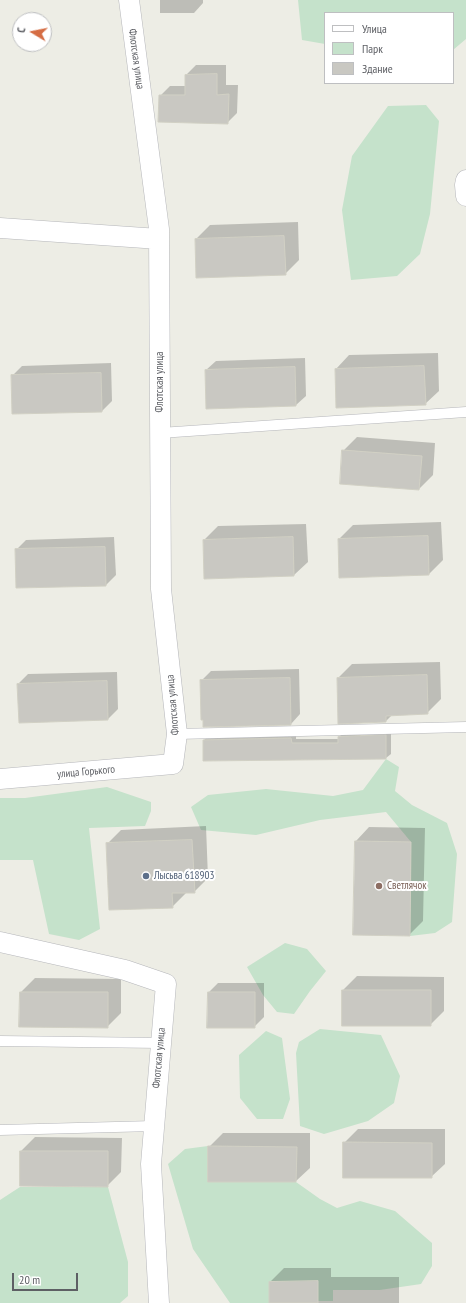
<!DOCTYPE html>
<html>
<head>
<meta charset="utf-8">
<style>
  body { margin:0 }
  #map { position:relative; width:466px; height:1303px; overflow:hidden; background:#edede5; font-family:"PT Sans Narrow",sans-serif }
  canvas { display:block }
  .legend { position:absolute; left:324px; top:12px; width:130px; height:72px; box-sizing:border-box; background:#fff; border:1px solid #bebfc1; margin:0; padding:5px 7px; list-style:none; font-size:12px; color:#5d5f64 }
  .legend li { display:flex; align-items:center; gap:8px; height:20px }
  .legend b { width:20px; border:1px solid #bebfc1 }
  .north { position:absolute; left:12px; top:12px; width:40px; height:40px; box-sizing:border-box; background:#fff; border:1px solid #bebfc1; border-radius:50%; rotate:280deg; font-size:11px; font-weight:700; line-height:16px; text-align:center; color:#5d5f64 }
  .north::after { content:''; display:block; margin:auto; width:14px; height:18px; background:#d56d44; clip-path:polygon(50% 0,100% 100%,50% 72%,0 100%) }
  .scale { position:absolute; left:12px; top:1273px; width:66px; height:18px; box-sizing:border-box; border:2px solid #5d5f64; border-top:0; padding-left:5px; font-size:12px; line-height:14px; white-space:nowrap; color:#5d5f64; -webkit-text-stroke:3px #fff; paint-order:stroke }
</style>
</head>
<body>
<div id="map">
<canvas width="466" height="1303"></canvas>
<ul class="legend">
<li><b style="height:5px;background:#fff"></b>Улица</li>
<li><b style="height:11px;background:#c5e2cb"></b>Парк</li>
<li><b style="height:11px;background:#c9c8c2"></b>Здание</li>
</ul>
<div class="north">С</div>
<div class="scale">20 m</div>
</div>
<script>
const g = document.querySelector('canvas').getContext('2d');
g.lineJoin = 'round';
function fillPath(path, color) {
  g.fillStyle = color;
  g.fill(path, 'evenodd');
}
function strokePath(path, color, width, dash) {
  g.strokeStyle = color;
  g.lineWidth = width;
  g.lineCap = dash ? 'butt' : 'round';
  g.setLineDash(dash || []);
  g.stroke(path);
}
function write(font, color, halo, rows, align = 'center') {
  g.font = font + ' "PT Sans Narrow",sans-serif';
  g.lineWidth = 4;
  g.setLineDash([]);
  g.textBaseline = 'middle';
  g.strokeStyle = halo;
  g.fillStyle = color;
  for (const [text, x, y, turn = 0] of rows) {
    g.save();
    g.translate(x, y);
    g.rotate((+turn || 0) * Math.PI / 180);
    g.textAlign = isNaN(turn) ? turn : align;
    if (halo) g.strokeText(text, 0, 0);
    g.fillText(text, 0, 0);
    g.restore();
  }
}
const green = new Path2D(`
  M298,0H466V39L453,50V13H325V44L302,40Z
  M426,105L439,121L430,214L420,254L397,276L351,280L342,210L352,156L388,106Z
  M386,759L399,767L395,791L412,805L447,823L457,854L452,922L435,933L410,936L411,842L386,812L320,820L256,835L201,830L191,807L208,795L266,789L333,796L363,790Z
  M107,787L151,802V811L145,826L89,828L100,929L79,940L49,934L33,860H0V798H25Z
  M285,943L307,949L326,971L310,991L294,1014L277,1012L263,995L247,967Z
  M320,1029L381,1035L400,1076L394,1103L368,1121L324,1134L300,1126L296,1053L299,1042Z
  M266,1031L282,1038L290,1099L283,1119H257L240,1098L239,1055Z
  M208,1146V1182H296L320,1199L337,1208L360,1201L395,1211L432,1243V1266L421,1284L380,1290H333V1301H318V1281L270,1282L269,1303H230L193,1249L168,1164L185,1149Z
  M20,1187H108L128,1262V1296L120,1303H0V1200Z`);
const shadow = new Path2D(`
  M160,0H203V3L194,13H160Z
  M196,65H226V85H238L237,113L227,123L160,96L170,86H186V75Z
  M298,222L299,260L285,274L197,277L196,239L210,225Z
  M438,353L439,391L425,404L336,369L349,355Z
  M305,358L306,396L296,405L206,370L216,361Z
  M111,363L112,401L102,411L12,376L22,366Z
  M357,437L435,443L433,475L419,489L343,451Z
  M441,522L443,560L429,574L340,577L339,539L353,525Z
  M306,524L308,562L294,575L204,540L218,526Z
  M114,537L116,575L106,585L16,550L26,540Z
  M440,662L441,699L427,713L393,714L386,721L338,678L352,664Z
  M299,669L300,714L291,724L201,681L211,671Z
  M117,672L118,709L108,719L19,722L18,684L28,674Z
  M391,731V754L386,758L204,740L209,735L296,733V739H339V737L344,732Z
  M206,826L208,878L194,892L186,893L172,907L107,844L121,830Z
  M369,827L425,828L423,921L409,935L356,841Z
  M357,976L444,977V1011L430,1025L343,990Z
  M35,978L121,979V1013L107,1027L21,992Z
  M218,983H264V1017L254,1027L209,992Z
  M358,1129H445V1164L431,1177L344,1143Z
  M223,1133H310V1168L296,1181L209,1147Z
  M35,1137L122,1138L121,1172L107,1186L21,1151Z
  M284,1268H331V1277H399V1303H270V1282Z`);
const building = new Path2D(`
  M217,74V95L229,94L228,124L158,122L159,95H185V75Z
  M284,236L286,275L196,278L195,239Z
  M424,366L426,405L336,408L335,369Z
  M295,367L296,406L206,409L205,370Z
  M101,373L102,412L12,414L11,375Z
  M342,450L422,456L419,490L340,484Z
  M428,536L429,575L339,578L338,539Z
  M293,537L294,576L204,579L203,540Z
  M105,547L106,586L16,588L15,549Z
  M427,675L428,714L386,716V722L338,724L337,678Z
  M290,678L291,725L203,727V720H201L200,680Z
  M107,681L108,720L19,723L17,684Z
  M386,735V759L203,761V740L291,738L292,743H338V737Z
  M192,840L195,893H172L173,908L109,910L106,843Z
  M355,841L411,842L410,936L353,935Z
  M342,990H431V1026H342Z
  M20,992H108V1028L19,1027Z
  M208,992H255V1028H207Z
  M343,1142L432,1143V1178H343Z
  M208,1146L297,1147L296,1182H208Z
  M20,1151H108V1187L20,1186Z
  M318,1281V1303H269V1282Z`);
const service = new Path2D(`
  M160,433L466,412
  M177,734L466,727
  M0,1041L161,1043
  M0,1130L154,1126`);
const minor = new Path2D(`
  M466,180L465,185L466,196
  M0,228L159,239
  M0,779L173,764L177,734L161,589L159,229L129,0
  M0,942L125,970L166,984L151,1164L159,1303`);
const markers = [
  [146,876,4,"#5c6f8a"],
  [379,886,4,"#8d6e63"]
];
const streetNames = [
  ["Флотская улица",136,59,82],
  ["Флотская улица",160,382,-90],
  ["Флотская улица",173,705,-95],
  ["улица Горького",86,772,-5],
  ["Флотская улица",159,1058,-85]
];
const serviceNames = [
  ["Лысьва 618903",154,876]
];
const educationNames = [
  ["Светлячок",387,886]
];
fillPath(green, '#c5e2cb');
fillPath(shadow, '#0003');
fillPath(building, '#c9c8c2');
strokePath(building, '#d1d0c4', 1);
strokePath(service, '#b5b6ba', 11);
strokePath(minor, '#b5b6ba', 21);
strokePath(service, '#fff', 10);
strokePath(minor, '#fff', 20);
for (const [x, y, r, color] of markers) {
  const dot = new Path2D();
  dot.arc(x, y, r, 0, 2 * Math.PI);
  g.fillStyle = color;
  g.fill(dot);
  strokePath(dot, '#fff', 1.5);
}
write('11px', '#5d5f64', '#fff', streetNames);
write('11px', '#4e5e75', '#fff', serviceNames, 'left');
write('11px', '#785e54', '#fff', educationNames, 'left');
</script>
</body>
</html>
